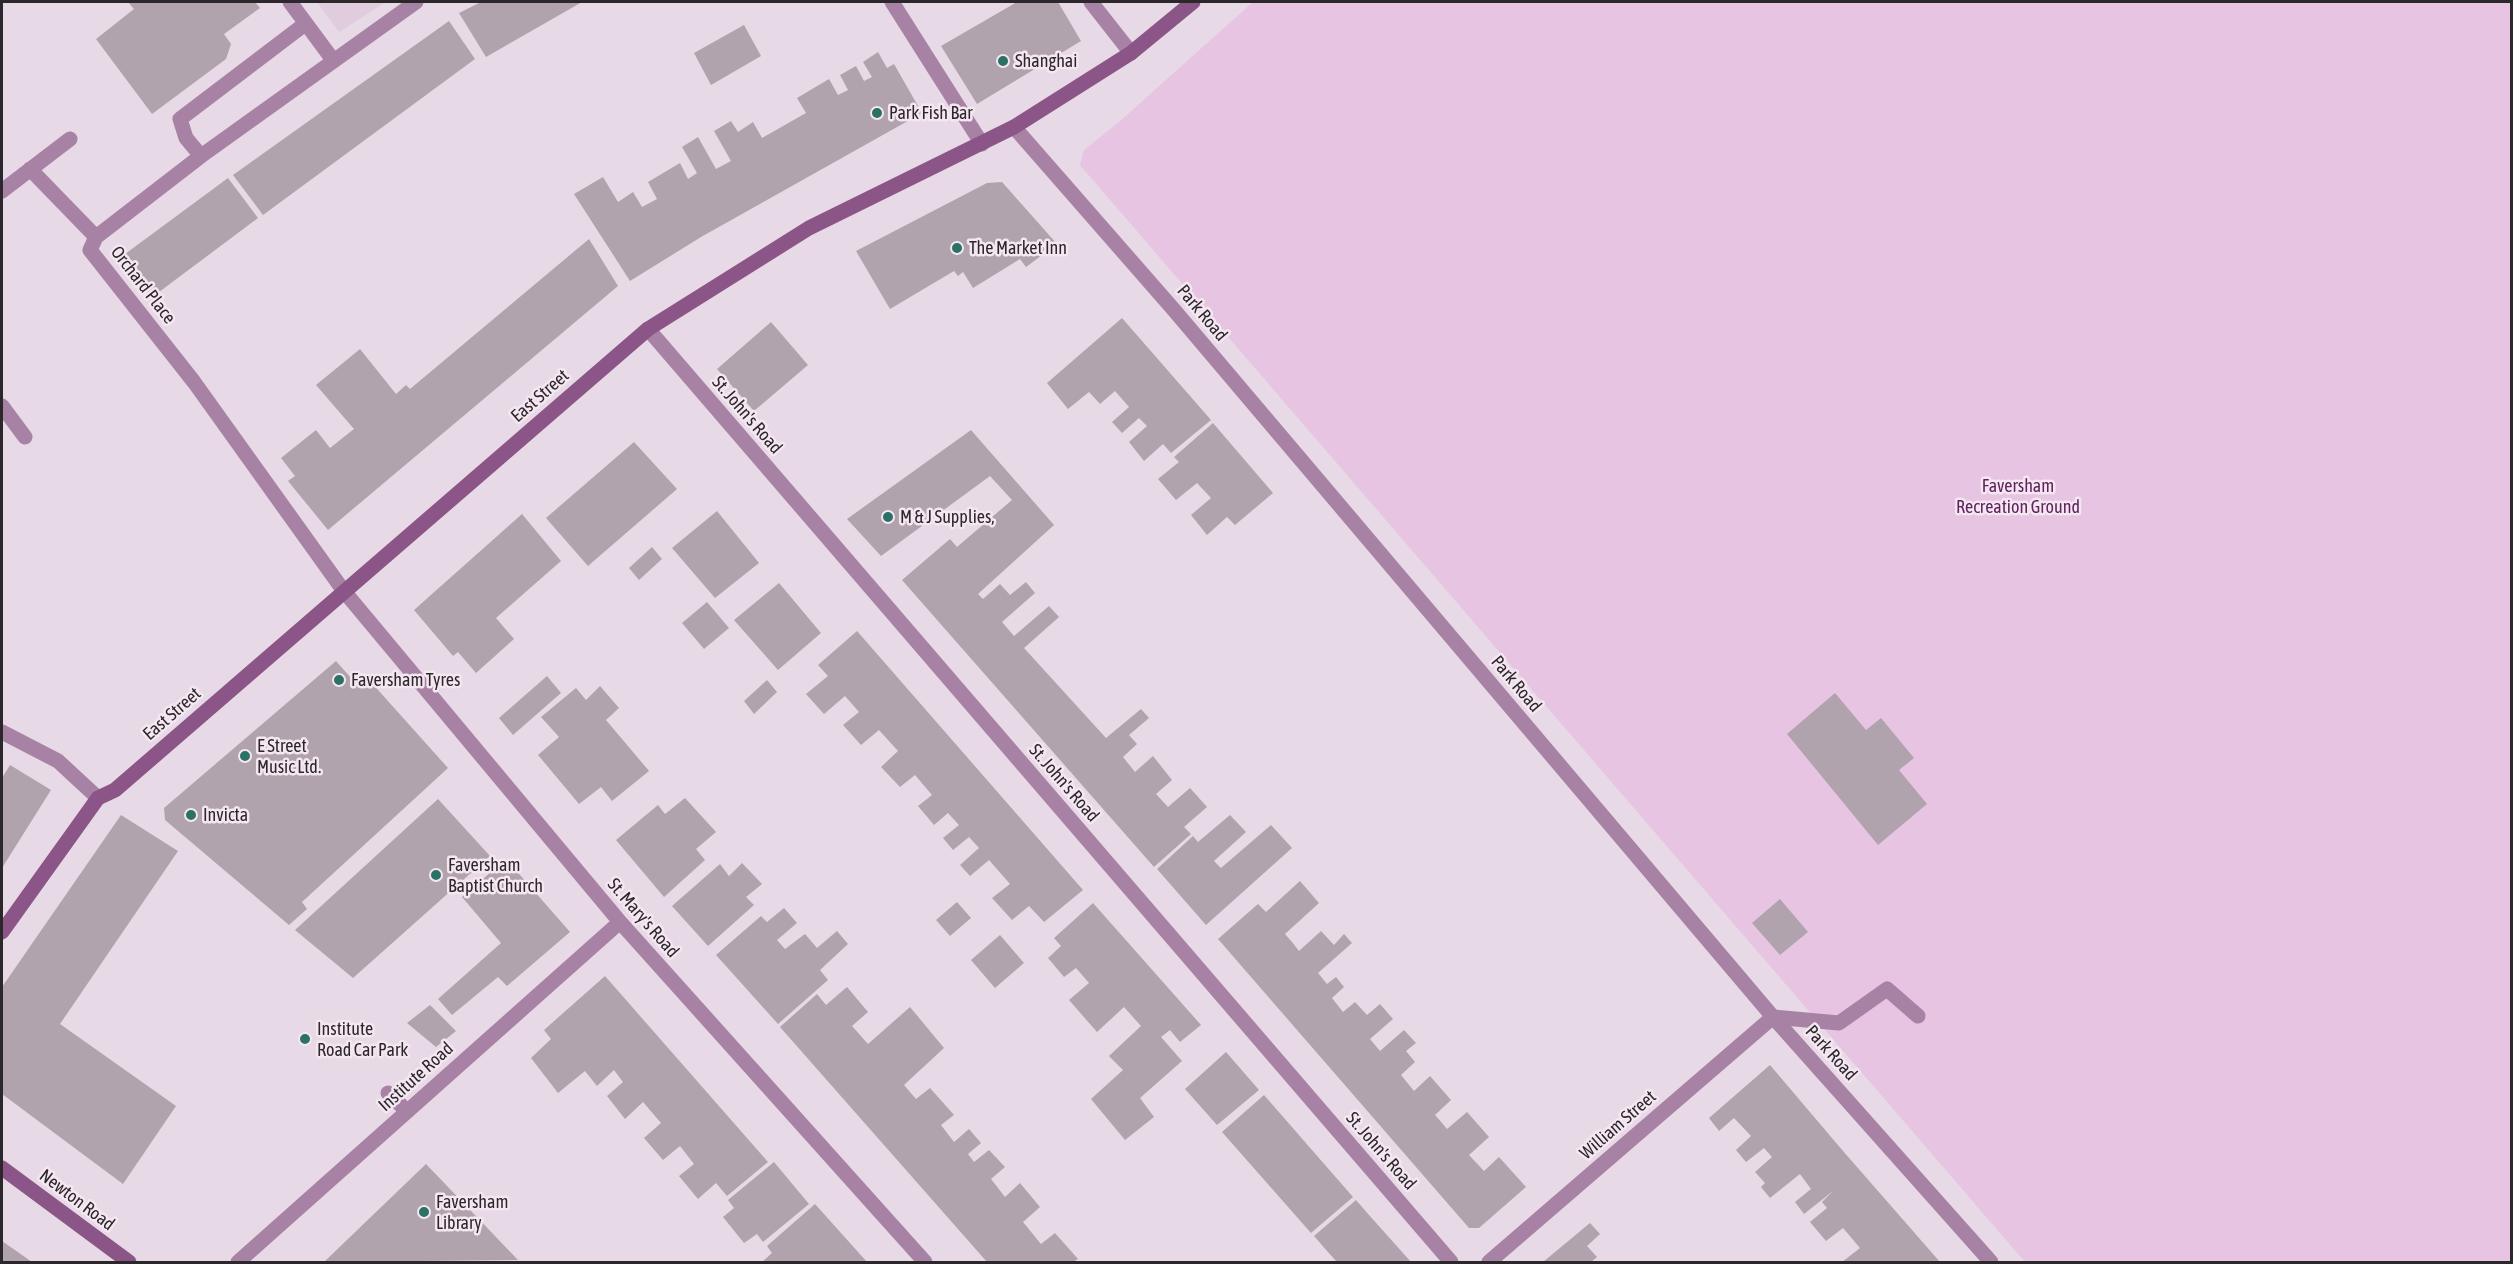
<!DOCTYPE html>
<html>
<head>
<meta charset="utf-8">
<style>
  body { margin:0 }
  #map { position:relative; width:2513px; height:1264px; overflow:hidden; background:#e7d9e5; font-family:"Asap Condensed",sans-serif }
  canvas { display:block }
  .frame { position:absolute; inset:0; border:3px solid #2c272b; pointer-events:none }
</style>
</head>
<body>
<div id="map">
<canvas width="2513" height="1264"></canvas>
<div class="frame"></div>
</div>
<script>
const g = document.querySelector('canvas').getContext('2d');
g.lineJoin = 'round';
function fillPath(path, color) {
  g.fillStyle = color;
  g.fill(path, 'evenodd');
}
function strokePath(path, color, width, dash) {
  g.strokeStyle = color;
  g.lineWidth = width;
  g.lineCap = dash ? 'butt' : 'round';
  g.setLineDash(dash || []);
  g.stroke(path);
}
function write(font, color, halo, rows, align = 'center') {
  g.font = font + ' "Asap Condensed",sans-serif';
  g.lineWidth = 5;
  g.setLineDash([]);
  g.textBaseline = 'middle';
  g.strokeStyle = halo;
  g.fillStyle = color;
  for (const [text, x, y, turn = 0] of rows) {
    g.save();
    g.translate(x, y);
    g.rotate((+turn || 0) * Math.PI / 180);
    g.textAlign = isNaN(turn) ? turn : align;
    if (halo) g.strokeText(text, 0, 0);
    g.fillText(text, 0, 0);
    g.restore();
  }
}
const built = new Path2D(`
  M317,2H386L339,32Z`);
const green = new Path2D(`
  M1253,2H2511V1262H2025L1080,165L1084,150L1119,122Z`);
const building = new Path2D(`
  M128,2H255L260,8L224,34L231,44L226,59L152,114L96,39L134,9Z
  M481,2H582L486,57L459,13Z
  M1017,2H1058L1081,41L977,104L941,46Z
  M449,21L475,59L263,215L233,175Z
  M744,25L761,56L711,85L694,53Z
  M878,52L887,68L894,64L922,113L701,237L630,281L574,194L603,177L618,202L633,192L642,207L657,199L648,182L680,163L688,179L697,173L682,147L698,137L716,169L731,161L714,131L731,121L738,132L753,122L762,138L806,113L797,98L829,79L838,95L848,90L840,75L856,66L864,81L872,77L863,62Z
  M228,178L258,218L151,298L121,257Z
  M1002,182L1057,244L1026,267L1020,259L973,288L963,272L958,276L954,271L890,309L856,251L987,183Z
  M589,239L618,286L328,530L288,481L295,476L281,458L316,430L330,448L354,429L316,385L360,349L396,394L406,385L410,389Z
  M1122,318L1211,420L1171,453L1163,444L1144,461L1129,442L1147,426L1139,418L1122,433L1112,422L1129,407L1115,391L1100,404L1089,392L1068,409L1047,383Z
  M771,322L808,365L754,411L717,369Z
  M1213,423L1273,493L1235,525L1227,517L1207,535L1191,515L1211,498L1197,483L1176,500L1158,479L1179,462L1174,457Z
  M971,430L1054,525L978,594L983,599L1000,584L1010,595L1026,582L1035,593L1002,622L1014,636L1049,606L1059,617L1024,648L1106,738L1141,709L1149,718L1129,735L1137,744L1123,757L1135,772L1153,756L1172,780L1156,794L1168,807L1190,788L1207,807L1184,827L1191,834L1154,867L902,580L950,539L957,547L1012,500L990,476L881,556L847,519Z
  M634,442L677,489L588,566L546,518Z
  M717,511L759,563L715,598L672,548Z
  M522,514L561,561L496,618L514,639L476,673L458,652L453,656L414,610Z
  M652,547L662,559L639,580L629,568Z
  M779,583L821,633L778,670L734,620Z
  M707,602L729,628L704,649L682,623Z
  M857,631L1083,890L1044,922L1029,906L1012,920L992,898L1010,884L989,860L970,876L960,865L979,848L969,837L953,850L943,838L959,825L948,813L934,825L918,806L932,795L915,775L900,787L881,767L898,751L879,730L861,745L843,725L859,712L845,696L824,714L806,694L828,676L818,665Z
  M336,661L360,688L370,681L448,768L302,902L307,909L289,925L165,820L164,808Z
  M547,676L561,693L513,735L499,718Z
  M767,680L777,692L754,714L744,701Z
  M600,686L619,708L606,720L649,771L612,801L601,787L579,804L538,755L559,737L541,717L576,688L586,700Z
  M1835,693L1866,730L1881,718L1914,758L1899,770L1927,804L1878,845L1787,734Z
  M10,765L51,790L2,868V778Z
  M685,798L716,832L696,849L705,860L664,897L616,840L658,805L665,814Z
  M438,799L490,856L353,978L295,930Z
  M121,815L178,851L60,1024L176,1106L123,1184L2,1094V987Z
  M1230,815L1246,832L1214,861L1221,868L1271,825L1292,848L1206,925L1157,869L1193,836L1198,842Z
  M506,859L570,932L507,986L498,977L452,1015L438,999L501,943L462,897Z
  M742,863L762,884L746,897L754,905L708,946L672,906L720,864L729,876Z
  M1300,881L1319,903L1285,934L1292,942L1299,951L1321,931L1334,945L1344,934L1352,943L1318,973L1327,984L1336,977L1344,987L1332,998L1343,1012L1355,1002L1367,1015L1380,1004L1393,1019L1370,1039L1380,1051L1404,1030L1416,1043L1406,1051L1415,1062L1401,1075L1414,1091L1430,1076L1451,1100L1435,1115L1442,1123L1447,1129L1467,1112L1489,1137L1469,1155L1484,1171L1499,1157L1526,1187L1479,1228H1469L1218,939L1258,904L1266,912Z
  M1780,899L1808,932L1780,955L1752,923Z
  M957,902L971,918L950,936L936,920Z
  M1093,903L1201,1025L1180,1042L1170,1030L1161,1037L1182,1061L1140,1098L1154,1117L1125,1140L1091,1099L1123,1070L1109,1056L1141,1026L1124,1007L1097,1032L1069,1000L1089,983L1076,968L1064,977L1048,958L1061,946L1054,938Z
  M784,908L797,923L777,940L785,949L805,934L817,948L837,931L848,944L820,970L828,980L778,1024L716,955L761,916L767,922Z
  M1000,935L1024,963L995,988L971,960Z
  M605,976L768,1162L727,1196L716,1183L698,1199L679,1176L694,1164L680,1146L663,1160L644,1138L661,1123L643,1102L625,1119L607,1096L623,1082L614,1070L597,1086L585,1071L558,1093L531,1058L551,1039L544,1030Z
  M847,987L868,1012L852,1026L868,1044L910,1007L944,1048L904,1085L916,1099L930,1088L954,1115L941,1125L954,1142L969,1129L981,1143L968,1154L974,1162L989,1150L1005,1167L991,1179L1005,1197L1020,1183L1040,1207L1023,1222L1041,1244L1055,1233L1078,1259L1073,1262H987L780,1027L817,994L826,1005Z
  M430,1005L456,1031L436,1047L407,1023Z
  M1226,1052L1259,1090L1217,1125L1185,1089Z
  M1770,1065L1843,1151L1940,1262H1842L1860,1248L1843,1228L1826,1241L1810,1222L1827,1208L1822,1202L1833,1191L1804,1214L1795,1202L1811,1189L1800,1174L1770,1198L1761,1187L1765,1183L1755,1172L1772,1157L1764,1148L1746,1162L1736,1150L1751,1136L1734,1118L1719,1131L1709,1118Z
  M1264,1095L1353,1197L1311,1233L1222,1132Z
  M774,1162L809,1204L763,1242L757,1234L744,1243L723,1217L734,1208L728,1200Z
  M426,1164L518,1260L324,1262Z
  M1356,1200L1369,1215L1411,1262H1337L1327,1251L1314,1236Z
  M815,1204L867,1262H762L772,1253L767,1246Z
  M1590,1223L1600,1234L1587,1246L1597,1257L1591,1262H1543Z
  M2,1241L32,1262H2Z`);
const lane = new Path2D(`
  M2,406L25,437
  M1773,1017L1839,1023L1887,989L1918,1016
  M388,1093L407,1111`);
const street = new Path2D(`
  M290,2L333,60
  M416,2L201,156L96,237L90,250L194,382L343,590L620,922L925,1262
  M892,2L982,144
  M1091,2L1131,53
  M1014,127L1174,310L1773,1017L1991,1262
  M201,156L186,138L180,119L305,24
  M30,169L96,237
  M2,191L70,139
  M648,329L1451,1262
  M2,732L58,761L98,798
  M238,1262L620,922
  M1489,1262L1773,1017`);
const secondary = new Path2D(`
  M2,932L98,798L115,790L648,329L809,228L1014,127L1131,53L1193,2
  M2,1168L129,1262`);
const markers = [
  [1003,61,6,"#2b7165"],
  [877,113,6,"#2b7165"],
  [957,248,6,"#2b7165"],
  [888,517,6,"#2b7165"],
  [339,680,6,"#2b7165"],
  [245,756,6,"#2b7165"],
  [191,815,6,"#2b7165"],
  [436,875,6,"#2b7165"],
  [305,1039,6,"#2b7165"],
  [424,1212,6,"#2b7165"]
];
const poiNames = [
  ["Shanghai",1015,61],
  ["Park Fish Bar",889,113],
  ["The Market Inn",969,248],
  ["M & J Supplies,",900,517],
  ["Faversham Tyres",351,680],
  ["E Street",257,746],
  ["Music Ltd.",257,767],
  ["Invicta",203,815],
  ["Faversham",448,865],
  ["Baptist Church",448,886],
  ["Institute",317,1029],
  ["Road Car Park",317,1050],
  ["Faversham",436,1202],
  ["Library",436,1223]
];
const streetNames = [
  ["Orchard Place",143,285,52],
  ["Park Road",1202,313,50],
  ["East Street",540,396,-41],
  ["St. John's Road",747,415,49],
  ["Park Road",1516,684,50],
  ["East Street",172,714,-41],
  ["St. John's Road",1064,783,49],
  ["St. Mary's Road",643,918,49],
  ["Park Road",1831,1053,48],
  ["Institute Road",416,1077,-42],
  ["William Street",1618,1125,-41],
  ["St. John's Road",1381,1151,49],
  ["Newton Road",77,1200,37]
];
const parkNames = [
  ["Faversham",2018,486],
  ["Recreation Ground",2018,507]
];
fillPath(built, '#e0ccdd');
fillPath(green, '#e6c4e2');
fillPath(building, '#b0a3ae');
strokePath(lane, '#a882a4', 15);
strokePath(street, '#a882a4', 15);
strokePath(secondary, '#8c5587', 15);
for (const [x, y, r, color] of markers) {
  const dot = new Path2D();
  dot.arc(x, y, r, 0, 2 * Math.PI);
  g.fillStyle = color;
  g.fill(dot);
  strokePath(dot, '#f4e7f2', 2);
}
write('18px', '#2c272b', '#f4e7f2', poiNames, 'left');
write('18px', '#2c272b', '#f4e7f2', streetNames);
write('18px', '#60235d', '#f4e7f2', parkNames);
</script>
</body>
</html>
